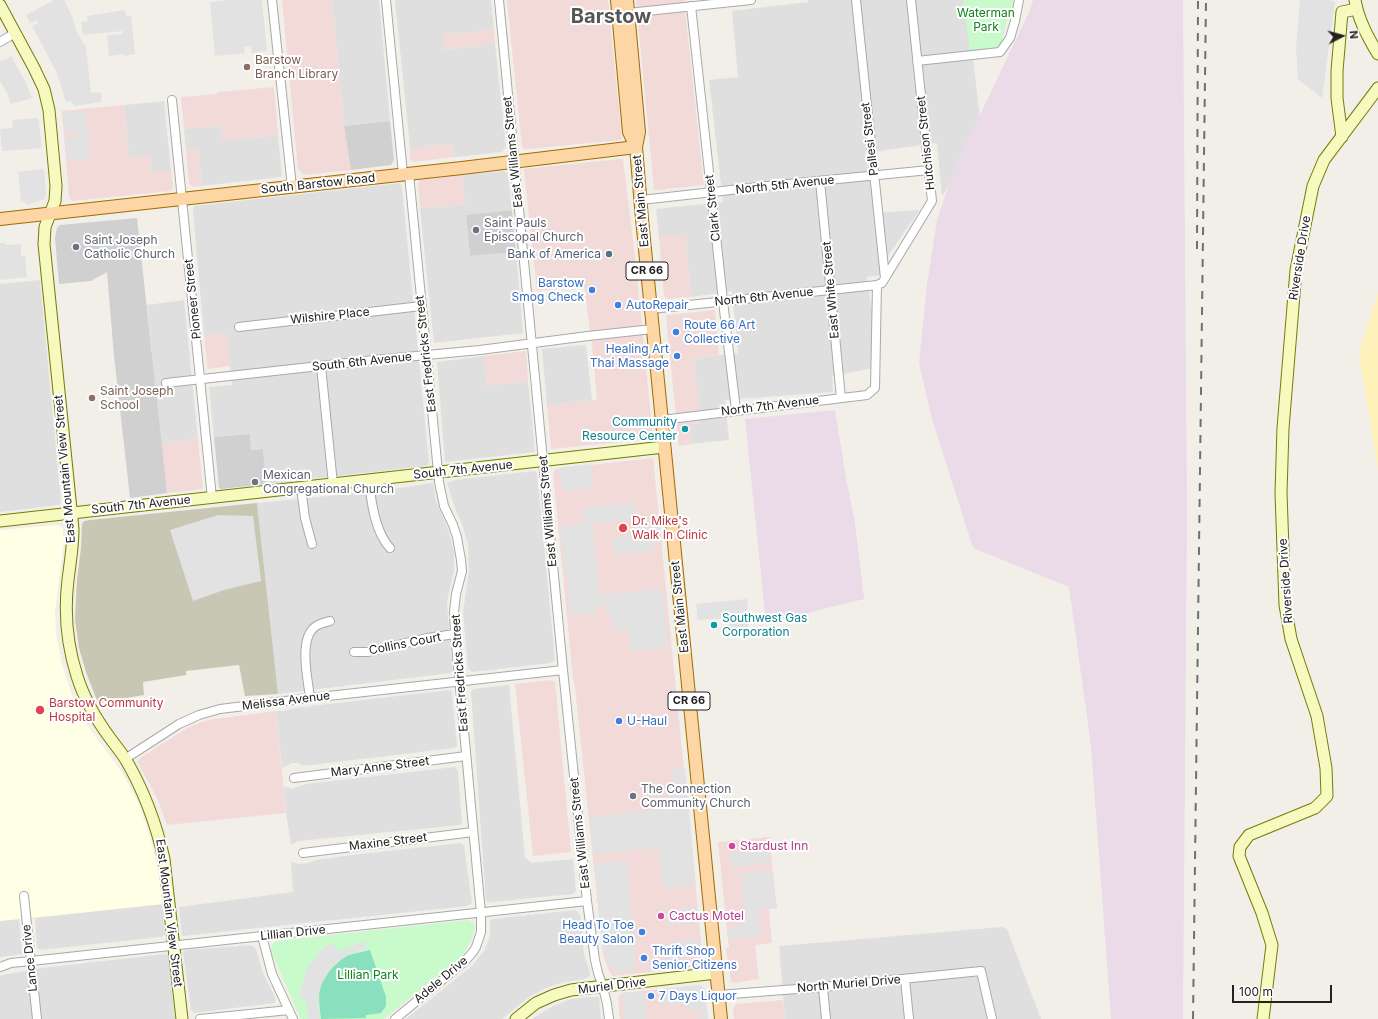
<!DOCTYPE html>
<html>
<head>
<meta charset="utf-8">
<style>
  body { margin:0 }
  #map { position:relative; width:1378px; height:1019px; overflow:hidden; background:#f2efe9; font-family:Inter,sans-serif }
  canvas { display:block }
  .north { position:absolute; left:1322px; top:16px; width:40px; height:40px; -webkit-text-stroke:3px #fff; paint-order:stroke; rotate:84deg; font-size:11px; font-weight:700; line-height:16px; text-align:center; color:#222 }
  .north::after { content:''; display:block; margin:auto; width:14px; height:18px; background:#222; clip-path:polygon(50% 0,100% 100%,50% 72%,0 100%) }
  .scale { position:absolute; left:1232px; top:985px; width:100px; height:18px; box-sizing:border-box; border:2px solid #222; border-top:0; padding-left:5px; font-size:12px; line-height:14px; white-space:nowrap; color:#222; -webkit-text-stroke:3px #fff; paint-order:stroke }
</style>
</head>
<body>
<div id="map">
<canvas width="1378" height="1019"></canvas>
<div class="north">N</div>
<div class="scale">100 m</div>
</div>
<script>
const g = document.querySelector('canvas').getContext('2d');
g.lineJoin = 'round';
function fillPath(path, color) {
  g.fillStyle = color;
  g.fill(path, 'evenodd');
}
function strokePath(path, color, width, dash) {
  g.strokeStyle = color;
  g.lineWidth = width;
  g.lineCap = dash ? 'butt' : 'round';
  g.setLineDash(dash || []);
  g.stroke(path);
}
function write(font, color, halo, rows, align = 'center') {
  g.font = font + ' Inter,sans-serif';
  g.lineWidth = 4;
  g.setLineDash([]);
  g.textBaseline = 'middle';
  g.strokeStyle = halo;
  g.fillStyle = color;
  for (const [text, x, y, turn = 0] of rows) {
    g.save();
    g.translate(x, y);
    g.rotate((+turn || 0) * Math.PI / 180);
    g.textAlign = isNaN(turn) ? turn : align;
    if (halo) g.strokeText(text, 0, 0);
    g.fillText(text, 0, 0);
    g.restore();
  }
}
const residential = new Path2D(`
  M332,0H379L390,121L344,126Z
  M395,0H491L494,30L442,35L444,50L495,44L506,147L502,152L455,157L453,144L410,148Z
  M808,0H966L981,126L958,172L942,196L937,143L865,153L875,213L917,210L919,211L886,259L882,275L867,277L872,312L873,368L832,376L833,392L725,400L729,440L692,444L690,424L700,423L694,358L738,353L732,291L691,297L685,234L659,237L656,209L723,202L709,80L738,77L732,11L808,2Z
  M164,101L171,171L151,173L149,156L129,158L124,105Z
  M221,125L223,140L278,135L282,175L280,177L202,186L198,150L186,151L184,129Z
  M505,171L508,174L512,210L466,215L470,256L516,252L523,333L434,343L420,208L465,204L462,175Z
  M400,183L402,188L429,462L427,466L266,484L263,449L251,450L250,434L214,437L209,387L232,385L227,333L204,335L193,212L194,206Z
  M40,280L61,502L59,505L0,512V284Z
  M184,300L198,439L161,443L147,305Z
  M586,345L592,401L547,405L542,349Z
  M484,356L487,385L528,381L535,452L445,462L437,362Z
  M535,471L537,473L555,660L551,663L472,672L468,669L463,613L469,570L468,544L462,524L456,511L447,483L454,480Z
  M433,483L436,501L449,532L454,552V571L447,601L450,643L453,669L451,673L278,694L257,503L379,491Z
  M509,685L525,858L532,863L573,859L576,891L573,894L492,902L486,901L471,692L473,689Z
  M449,690L452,692L457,746L454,748L303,766L298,763H292L282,768L276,711H284L295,708Z
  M455,767L458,770L462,824L460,825L298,841L291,845L286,813L284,786L291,789L306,784Z
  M460,843L464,845L472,903L467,906L182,936L179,907L293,892L291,862L299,864L308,863L316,860L352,855Z
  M163,904L165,935L161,937L40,950L37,947L35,918Z
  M576,910L580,915L584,954L590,972V976L584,979L560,983L544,989L529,997L502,1019H406L472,966L484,951L490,936V922L492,919Z
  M19,919L22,954L0,957V921Z
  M1002,927L1007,929L1041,1019H785L779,946Z
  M252,945L256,949L263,973L275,997V1003L194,1013L191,1010L183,952L186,950Z
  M165,954L168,955L175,1019H0V976L2,975L42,968Z
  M588,997H599L601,1019H532L553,1006L571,999Z`);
const commercial = new Path2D(`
  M282,0H332L344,126L351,170L304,175L298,170Z
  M507,0H608L622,139L621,140L527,149H524L522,146Z
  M636,0H689L684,1L704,185L657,190H654Z
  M494,30L495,44L443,50L442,35Z
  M274,87L278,135L223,140L221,125L184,129L181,97L217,94L218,92Z
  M124,105L129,158L149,156L151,173L171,171L173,188L169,191L72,201L69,197L62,111Z
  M453,144L455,157L413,162L410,158V148Z
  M198,150L202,186L193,187L189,184L186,151Z
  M620,159H623L636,266L653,437L652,439L551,449L547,405L592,401L597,399L592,345L584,286L537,291L524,169Z
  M462,175L465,204L420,208L418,183L421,180Z
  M685,234L691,297L668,299L664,296L659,237Z
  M715,310L719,355L694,358L701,422L690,424L692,444L679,446L666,317L667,315Z
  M227,332L231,366L208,369L204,335Z
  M526,351L528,381L487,386L484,356Z
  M198,439L203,489L167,493L161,443Z
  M653,458L703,962L700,966L613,976L610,973L603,955L575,687L573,678L553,473L556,469Z
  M551,680L555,682L571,852L533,856L515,684Z
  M276,711L286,813L167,825L158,800L139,765L138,761L140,758L189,727L208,720Z
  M769,837L777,908L769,909L772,943L755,945L759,979L734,983L731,982L726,948H729L718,842Z
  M701,985L705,989L708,1019H620L618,998L622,993Z
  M783,1000L785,1019H734L733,1009L736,1004Z`);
const industrial = new Path2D(`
  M1033,0H1183L1187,513L1183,1019H1111L1091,746L1069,587L973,548L932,419L919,363L927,285L937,220L955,167L1030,10Z
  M835,410L846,478L855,523L864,599L766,623L745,419Z`);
const education = new Path2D(`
  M59,525L63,529L64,542L55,612L56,634L62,664L72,695L87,725L121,771L138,802L151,840L157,866L163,904L0,921V530Z`);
const religious = new Path2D(`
  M390,121L394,160L391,165L351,170L344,126Z
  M512,210L516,252L470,256L466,215Z
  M137,218L167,493L130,498L114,356L107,272L91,281L59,284L55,238L57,228L60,225Z
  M250,434L251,450L263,449L266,484L221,489L219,488L214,437Z`);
const construction = new Path2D(`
  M257,503L278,694L245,696L239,665L186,671V675L143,682L144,695L98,703L86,672L79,648L75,620L77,580L81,548L82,524L84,521L90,520Z`);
const sand = new Path2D(`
  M1378,292V470L1359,353Z`);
const park = new Path2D(`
  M963,0H1013V4L1006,23L1002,42L996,50L970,51Z
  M469,920L476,926L471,941L462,956L384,1019H301L298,1013L271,951L272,945L276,941Z`);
const pitch = new Path2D(`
  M370,950L386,997V1006L381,1013L366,1015V1018L321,1019C320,1009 318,997 320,988C323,976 338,960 349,955C355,953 363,952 370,950Z`);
const parking = new Path2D(`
  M54,0H64L74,20L73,21L77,32L86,47L91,93L99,92L102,94L101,102L75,106L71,101L66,102L57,73L32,26L38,23V21L37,20L30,23L26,15Z
  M228,0H262L267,51L252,53L251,46L244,47L245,53L215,56L210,2Z
  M1300,0H1329L1335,2L1322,98L1298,79L1296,48Z
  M125,10L126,16H131L135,54L124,56L123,54L109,56L107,35L123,34V31L83,35L81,22L88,21L87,16Z
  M11,56L26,83L32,98L11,104L7,93L0,81V61L4,60Z
  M86,111L90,158L67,160L65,138L78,136V132L65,133L63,113Z
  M38,118L42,148L2,151L0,129L13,128L12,120Z
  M44,169L46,195L44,199L42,200L27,205L25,202H21L18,172Z
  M0,243H5L6,245L21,244V256L25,255L27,277L0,280Z
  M591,464L594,487L563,491L559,468Z
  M635,502L637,518L592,524L600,595L662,588L669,648L630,651L628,637L631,635L628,629L617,631L607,612L606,605L595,606L596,614L584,615L583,612L571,614L560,527L584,524L582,508Z
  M218,515L253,516L261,581L224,590L193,601L170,530Z
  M659,516L663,542L653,544L654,550L615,555L613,538L636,535L634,519Z
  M747,599L749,630L730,631L728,618L698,620L696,604Z
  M685,768L696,885L663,889L658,848L593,854L590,818L669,808L666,783L673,782L671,770Z
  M768,844L769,863L732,868L730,848Z
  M627,860L636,970L613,973L603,949L594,864Z
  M772,870L777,908L759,910L761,936L728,939L727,928L739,927L738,913L746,912L740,874Z
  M697,907L699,922L667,925L666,910Z
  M699,939L700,950L683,952V963L667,964L664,943Z
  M363,941L367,948L349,954L333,965L322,983L318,997L320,1019H308L306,999L299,997L306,971L320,951L332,943L339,952Z
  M701,985L705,989L708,1019H690L701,1018V1010L687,1011L686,1004L662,1006L660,989Z
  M644,991L647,1019H625L622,993Z`);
const street = new Path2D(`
  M272,0L292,187
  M386,0L403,174
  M499,0L563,670L587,901L595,960L598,973L603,987L607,1004L609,1019
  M856,0L885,278
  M691,6L724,310L736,410
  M628,13L751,0
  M0,42L15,33
  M917,61L1000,52L1010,38L1015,21L1019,0
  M172,100L212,498
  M820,181L841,398
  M641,200L767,186L929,170
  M651,309L877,285
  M239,327L421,306
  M321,366L333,484
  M166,383L374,360L480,350L588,336L653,329
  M662,420L867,395L875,388L877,285L882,283L932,201L911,0
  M369,480C371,502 375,532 390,548
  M301,488L305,518L312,544
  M354,652H368L427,638L455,634
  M310,698C308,679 297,635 318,625C322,623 327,622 330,621
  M125,759L179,724L199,715L220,709L310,698L563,670
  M294,778L466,756
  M303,853L473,832
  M24,896L37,1019
  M262,936L272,974L293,1019
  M0,967L11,963L31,961L587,901
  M905,979L909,1019
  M823,987L826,1019
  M718,995L823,987L981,971L992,1019
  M200,1019L289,1010
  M395,1019L464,962L473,952L476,947L481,932V913L455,634L454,612L456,594L462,571L461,560L457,537L453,525L444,506L439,482L409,174`);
const secondary = new Path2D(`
  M1355,0C1358,19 1368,38 1378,54
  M0,5L34,68L44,89L49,110L56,186L55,201L45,227L44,244L73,529C73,547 70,563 68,580C64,613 67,645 77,676C84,699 96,719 110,738C115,745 121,752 126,760C144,791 156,823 164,859L182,1019
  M1342,137L1337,98V71L1342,12L1357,9
  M0,521L664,447
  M516,1019L536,1003L554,995L571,990L716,973
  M1263,1019L1272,945L1262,913L1239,856L1240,847L1249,835L1315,808L1327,796L1326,768L1317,716L1291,639L1285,605L1281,493L1283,428L1296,270L1313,186L1324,160L1378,88`);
const primary = new Path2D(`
  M617,0L629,132L636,147
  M627,0L639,132L636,147L642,219L721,1019
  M0,219L462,168L636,147`);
const rail = new Path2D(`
  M1197,249L1198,0
  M1193,1019L1206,0`);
const markers = [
  [247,67,4,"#8d6e63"],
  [476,230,4,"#6b7280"],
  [76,247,4,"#6b7280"],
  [609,254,4,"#5c6f8a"],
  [592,290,4,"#3f7fe0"],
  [618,305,4,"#3f7fe0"],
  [676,332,4,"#3f7fe0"],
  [677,356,4,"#3f7fe0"],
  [92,398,4,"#8d6e63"],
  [685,429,4,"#0f9aa8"],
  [255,482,4,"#6b7280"],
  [623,528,5,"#e0444e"],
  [714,625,4,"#0f9aa8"],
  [40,710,5,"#e0444e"],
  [619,721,4,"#3f7fe0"],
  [633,796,4,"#6b7280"],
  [732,846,4,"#d1479c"],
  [661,916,4,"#d1479c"],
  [642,932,4,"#3f7fe0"],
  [644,958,4,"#3f7fe0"],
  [651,996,4,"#3f7fe0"]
];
const shields = [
  [647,271,42],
  [689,701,42]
];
const shieldNames = [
  ["CR 66",647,271],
  ["CR 66",689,701]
];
const parkNames = [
  ["Waterman",986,13],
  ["Park",986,27],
  ["Lillian Park",368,975]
];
const educationNames = [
  ["Barstow",255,60],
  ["Branch Library",255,74],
  ["Saint Joseph",100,391],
  ["School",100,405]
];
const streetNames = [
  ["Pallesi Street",870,139,-97],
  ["Hutchison Street",926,143,-96],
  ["East Williams Street",513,152,-96],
  ["South Barstow Road",318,184,-6],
  ["North 5th Avenue",785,185,-6],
  ["East Main Street",641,201,-95],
  ["Clark Street",713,208,-96],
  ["Riverside Drive",1300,258,-81],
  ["East White Street",831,290,-95],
  ["North 6th Avenue",764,297,-6],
  ["Pioneer Street",193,299,-96],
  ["Wilshire Place",330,316,-6],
  ["East Fredricks Street",426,354,-96],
  ["South 6th Avenue",362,362,-6],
  ["North 7th Avenue",770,406,-7],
  ["East Mountain View Street",65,469,-95],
  ["South 7th Avenue",463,470,-6],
  ["South 7th Avenue",141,505,-6],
  ["East Williams Street",548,511,-95],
  ["Riverside Drive",1286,581,-94],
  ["East Main Street",680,607,-96],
  ["Collins Court",405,644,-11],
  ["East Fredricks Street",460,673,-94],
  ["Melissa Avenue",286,701,-7],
  ["Mary Anne Street",380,767,-7],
  ["East Williams Street",580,833,-96],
  ["Maxine Street",388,842,-7],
  ["East Mountain View Street",169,913,83],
  ["Lillian Drive",293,933,-6],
  ["Lance Drive",30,958,-96],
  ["Adele Drive",441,980,-40],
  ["North Muriel Drive",849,984,-5],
  ["Muriel Drive",612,986,-7]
];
const worshipNames = [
  ["Saint Pauls",484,223],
  ["Episcopal Church",484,237],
  ["Saint Joseph",84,240],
  ["Catholic Church",84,254],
  ["Mexican",263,475],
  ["Congregational Church",263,489],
  ["The Connection",641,789],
  ["Community Church",641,803]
];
const serviceNames = [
  ["Bank of America",601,254]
];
const shopNames = [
  ["Barstow",584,283,"right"],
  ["Smog Check",584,297,"right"],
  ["AutoRepair",626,305],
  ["Route 66 Art",684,325],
  ["Collective",684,339],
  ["Healing Art",669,349,"right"],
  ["Thai Massage",669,363,"right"],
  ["U-Haul",627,721],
  ["Head To Toe",634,925,"right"],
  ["Beauty Salon",634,939,"right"],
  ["Thrift Shop",652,951],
  ["Senior Citizens",652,965],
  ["7 Days Liquor",659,996]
];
const cultureNames = [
  ["Community",677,422],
  ["Resource Center",677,436],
  ["Southwest Gas",722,618,"left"],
  ["Corporation",722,632,"left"]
];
const healthNames = [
  ["Dr. Mike's",632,521],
  ["Walk In Clinic",632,535],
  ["Barstow Community",49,703],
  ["Hospital",49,717]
];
const hotelNames = [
  ["Stardust Inn",740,846],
  ["Cactus Motel",669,916]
];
const townNames = [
  ["Barstow",611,17]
];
fillPath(residential, '#e0dfdf');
fillPath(commercial, '#f2dad9');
fillPath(industrial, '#ebdbe8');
fillPath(education, '#ffffe5');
fillPath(religious, '#d0d0d0');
fillPath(construction, '#c7c7b4');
fillPath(sand, '#fff1ba');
fillPath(park, '#c8facc');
fillPath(pitch, '#88e0be');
fillPath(parking, '#e2e2e2');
strokePath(street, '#a9a9a9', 10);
strokePath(secondary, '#707d05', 13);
strokePath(primary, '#a06b00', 14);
strokePath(street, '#fff', 8);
strokePath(secondary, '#f7fabf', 11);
strokePath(primary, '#fcd6a4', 12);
strokePath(rail, '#707070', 2, [8, 8]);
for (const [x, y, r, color] of markers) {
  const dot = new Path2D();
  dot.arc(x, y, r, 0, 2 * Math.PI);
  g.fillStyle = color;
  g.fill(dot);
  strokePath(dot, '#fff', 1.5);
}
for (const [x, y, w] of shields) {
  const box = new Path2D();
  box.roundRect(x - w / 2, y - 9, w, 18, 3);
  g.fillStyle = '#fff';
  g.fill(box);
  strokePath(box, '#222', 1);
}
write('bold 11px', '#222', null, shieldNames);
write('12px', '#0c8416', '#fff', parkNames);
write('12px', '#785e54', '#fff', educationNames, 'left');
write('12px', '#222', '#fff', streetNames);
write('12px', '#5b616d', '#fff', worshipNames, 'left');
write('12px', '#4e5e75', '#fff', serviceNames, 'right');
write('12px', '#366cbe', '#fff', shopNames, 'left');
write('12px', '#0d838f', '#fff', cultureNames, 'right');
write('12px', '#be3a42', '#fff', healthNames, 'left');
write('12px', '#b23c85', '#fff', hotelNames, 'left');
write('bold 20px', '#555', '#fff', townNames);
</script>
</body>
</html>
